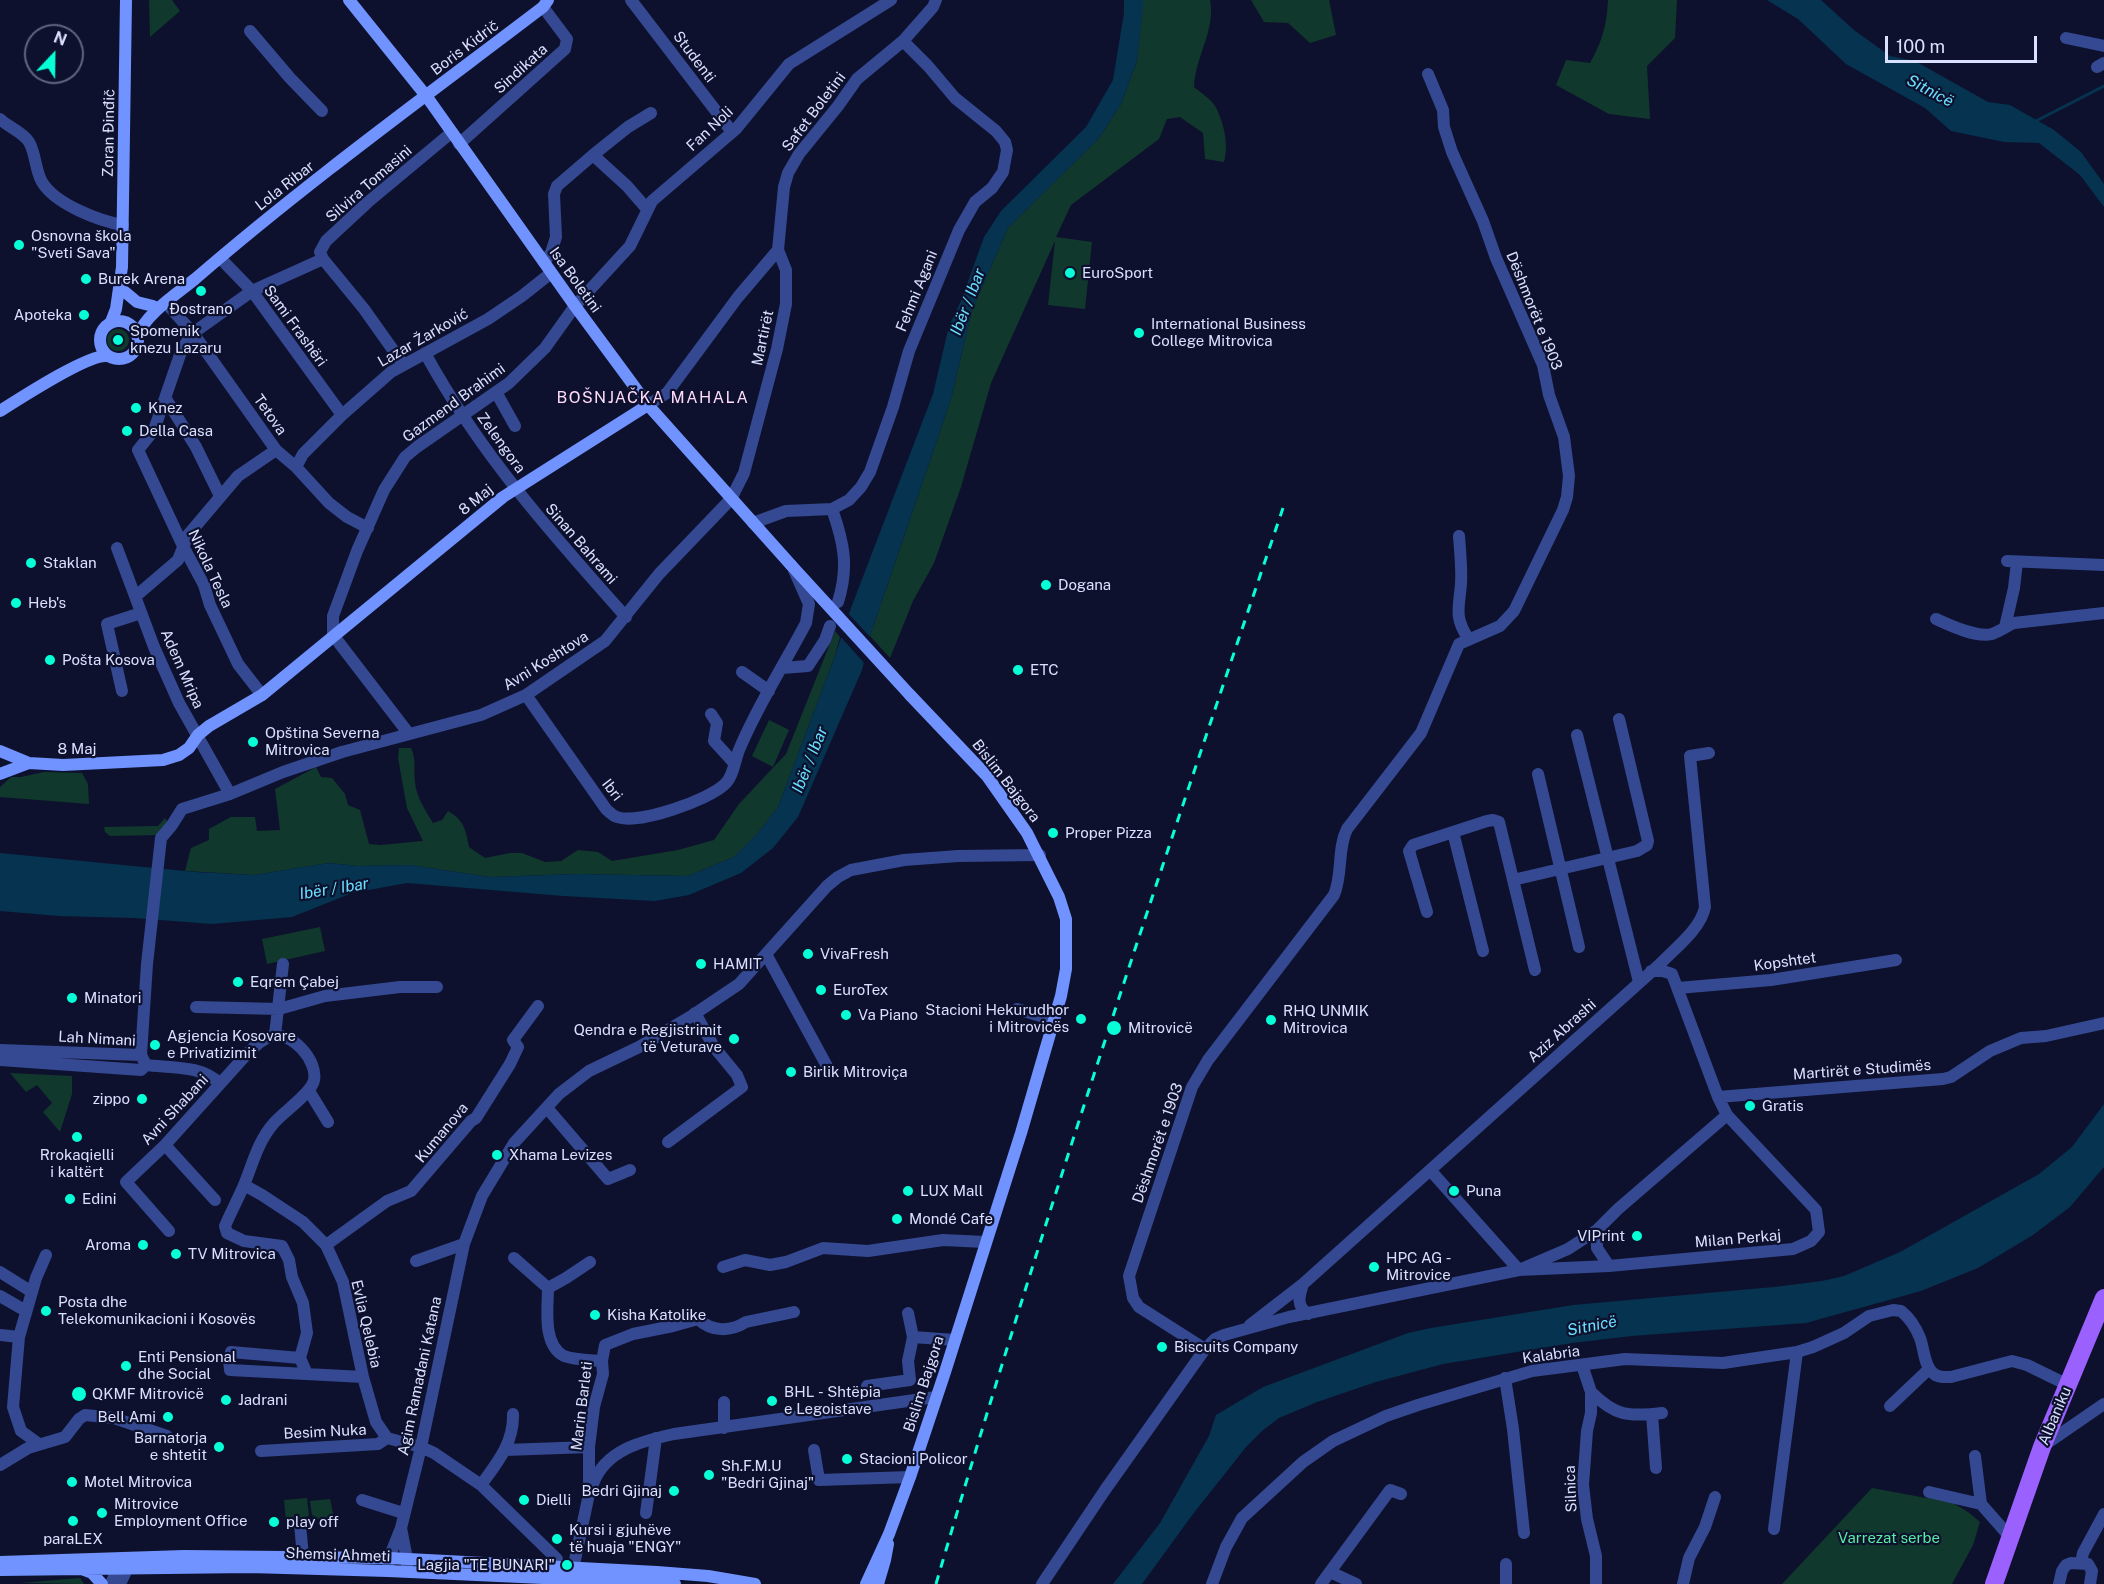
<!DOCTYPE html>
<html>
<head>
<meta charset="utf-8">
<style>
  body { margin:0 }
  #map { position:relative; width:2104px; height:1584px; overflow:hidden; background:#0e112d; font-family:"Public Sans",sans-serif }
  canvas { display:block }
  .north { position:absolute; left:24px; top:24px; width:60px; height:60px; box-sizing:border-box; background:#0e112d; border:2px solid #606481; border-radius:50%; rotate:22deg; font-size:16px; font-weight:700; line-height:24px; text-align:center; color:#dae0ff }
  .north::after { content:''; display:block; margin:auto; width:21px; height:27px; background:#06ffd7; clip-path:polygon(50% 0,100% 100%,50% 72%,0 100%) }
  .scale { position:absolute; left:1885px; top:36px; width:152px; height:27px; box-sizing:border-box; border:3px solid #dae0ff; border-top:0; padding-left:8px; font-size:18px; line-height:21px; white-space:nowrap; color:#dae0ff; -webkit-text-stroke:4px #0e112d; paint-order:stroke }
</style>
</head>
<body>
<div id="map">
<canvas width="2104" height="1584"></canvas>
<div class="north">N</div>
<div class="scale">100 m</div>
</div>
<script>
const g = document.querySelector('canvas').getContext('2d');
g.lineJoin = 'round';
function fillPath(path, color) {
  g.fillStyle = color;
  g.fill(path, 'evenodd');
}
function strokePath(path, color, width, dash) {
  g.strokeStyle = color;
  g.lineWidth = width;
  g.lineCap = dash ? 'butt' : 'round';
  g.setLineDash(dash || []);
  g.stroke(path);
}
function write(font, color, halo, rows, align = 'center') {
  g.font = font + ' "Public Sans",sans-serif';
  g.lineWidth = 4.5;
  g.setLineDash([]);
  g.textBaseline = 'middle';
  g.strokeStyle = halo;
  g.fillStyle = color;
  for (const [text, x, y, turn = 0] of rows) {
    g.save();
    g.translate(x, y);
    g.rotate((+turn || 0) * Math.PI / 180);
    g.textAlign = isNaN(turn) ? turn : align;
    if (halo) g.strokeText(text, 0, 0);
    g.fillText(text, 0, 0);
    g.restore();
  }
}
const green = new Path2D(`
  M149,0H172L180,11L150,37Z
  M1143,0H1210C1216,30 1195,57 1194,87C1201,93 1211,99 1215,106C1224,122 1229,146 1224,162L1205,159L1203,133L1180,117L1167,119L1159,139L1071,205L1056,237L1092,242L1085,309L1048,305L1055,241L991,383L961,487L934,563L913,601L890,658L870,636L951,399L972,310L1008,228L1099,138L1121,104L1137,61Z
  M1251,0H1329L1336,35L1310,43L1288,23L1264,22Z
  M1608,0H1677L1675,38L1647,66L1650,119L1609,114L1556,85L1566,60L1590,63C1602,42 1607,24 1608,0Z
  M107 340a11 11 0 1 1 22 0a11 11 0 1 1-22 0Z
  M835,631L840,637L835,656L778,807L758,833L734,857L688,876L576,874L490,877L410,865L358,866L329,863L254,875L185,871L191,848L209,840V829L231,817H255L257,831L280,830L275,789L316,767L321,777L332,778L345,794L348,805L360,810L369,844L380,845L423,841L407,808L398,758L399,748H411C417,762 413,769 415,782C416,797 426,811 433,823L442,820L448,811C464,820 466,830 469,847L485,858L510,853H522L545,862L561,861L578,850L598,852L612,861L678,850L714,840L739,804L786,754Z
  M769,720L789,730L773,767L752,756Z
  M44,772L82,773L88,784L89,804L0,797V787L11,777H21Z
  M165,818L169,824L158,835L110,836L105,832L104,827L158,826Z
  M320,927L325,951L267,964L262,939Z
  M10,1073L72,1076V1094L60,1132L43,1112L52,1103L37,1085L26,1092Z
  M1872,1488L1926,1498L1943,1497L1968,1512L1980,1522L1973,1545L1952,1584H1782Z
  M307,1498L309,1516L286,1521L284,1500Z
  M330,1499L335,1523H325L312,1515L310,1501Z
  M80,1578L84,1584L20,1583Z`);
const water = new Path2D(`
  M1124,0H1143V7L1137,61L1121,104L1099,138L1008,228L972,310L951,399L870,636L862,670L798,817L773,848L741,873L689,895L655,901L563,896L407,883L352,893L292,917L212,924L134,918L59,916L0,911V853L195,872L254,875L329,863L358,866L410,865L490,877L576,874L688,876L734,857L758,833L778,807L835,656L851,608L933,394L949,326L961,301L984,237L1001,211L1086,127L1113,80L1124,13Z
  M1767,0H1821L1854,30L1890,56L1915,61L1988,102L2010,105L2054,130L2081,152L2104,184V207L2080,175L2039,143L2004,142L1951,131L1925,108L1846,64L1798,19Z
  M2104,1104V1167L2097,1175L2070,1207L2033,1235L1978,1268L1921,1291L1806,1323L1632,1336L1572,1343L1443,1364L1376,1382L1317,1402L1279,1418L1262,1431L1246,1447L1193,1514L1142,1584H1113L1160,1523L1209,1436L1216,1415L1263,1387L1408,1333L1431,1328L1573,1305L1774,1287L1822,1281L1844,1276L1900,1252L2039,1174L2072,1147Z`);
const pier = new Path2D(`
  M846,611L872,639L866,665L838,634Z`);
const stream = new Path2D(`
  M2034,122L2104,86`);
const street = new Path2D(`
  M631,0L732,132
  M250,31L290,78L322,111
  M2066,38L2104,46
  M2097,67L2104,63
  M0,119C8,127 23,132 29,142C36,154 35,170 42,182C55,204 99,221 123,225
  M459,144L565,49L567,39L543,7
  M593,155L628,127L651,113
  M220,258L252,291L342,415
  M544,262L551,253L556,237L554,194L557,186L593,155L627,186L647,209
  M166,303L193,333L276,450L296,467L329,503L347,517L368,528
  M425,353C479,452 551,533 626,617
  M403,364L364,309L323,259L320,252L326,241L368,202L451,133
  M496,392L515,426
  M166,399L196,447L220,496
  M648,405L667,393L738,297L778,250L784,187L788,173L799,154L838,106L857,79L903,41L933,7L936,0
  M296,467L303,454L342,415L391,372L488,319L522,296L551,273
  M832,509C844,543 849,567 838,602
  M753,523L786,511L832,509L849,500L861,487L870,472L893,407L909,351L959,230L975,202L992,188L1003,172L1007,150L1005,142L996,131L955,98L928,66L903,41
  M1459,536C1460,551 1462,568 1461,584C1459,608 1454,617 1468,638
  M117,548L154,647L179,703L230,794
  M2007,561L2104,565
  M136,596L178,560L188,535L238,476L276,450
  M1936,619C1949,625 1976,638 1992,634C1998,632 2007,626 2014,623L2104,613
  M2005,627L2014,588L2017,562
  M782,668L808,666L825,640L830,626
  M742,672L769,691
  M122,691L107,624L141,613
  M262,695L238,664L210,605L204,585L183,546L138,450L154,430L182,349L193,333L252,291L323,259
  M526,695L606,809C609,812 613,816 617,817C638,825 709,800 725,784C733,777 735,760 739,750C757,706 784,665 806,623L809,604L794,570
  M711,714L717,723L714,741L734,763
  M409,734L333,635V616L357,551L384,490L405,457L417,447L509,383L545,348L575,306L630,246L652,201L736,129L789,64L891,0
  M1577,735L1639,982
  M1538,774L1579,947
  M1453,832L1483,951
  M1513,880L1637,851L1647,845L1648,841L1619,719
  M1427,912L1409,851L1413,845L1487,821L1493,820L1499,822L1535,970
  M766,954L828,1068
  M1678,988L1771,980L1896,960
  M196,1007L279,1009L325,996L400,987H437
  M1017,1009L1054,1020
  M275,1035L283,964
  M0,1050L141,1055L146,1065L141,1070L0,1060
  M141,1055L147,964L161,838L172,825L182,809L230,794L283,772L342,752L481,715L526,695L605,641L659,574L731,499L744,473L777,349L786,304V270L778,250
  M146,1065C170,1068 203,1065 220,1084
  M309,1091L328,1122
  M1718,1097L1943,1079L1951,1077L1990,1051L2021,1038L2046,1036L2104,1023
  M547,1108L608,1179L630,1170
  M668,1142L742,1087L737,1075L714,1047L695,1013
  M165,1145L215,1200
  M1431,1171L1519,1270L1568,1249L1597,1230L1618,1209L1727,1115
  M244,1185L262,1195L303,1222L326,1245L343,1282L363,1377L376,1422L387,1438L421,1447L434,1453L481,1485L557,1559
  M1597,1230V1248L1609,1266
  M169,1231L126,1182L165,1145L246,1055C253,1048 262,1038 272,1036C292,1031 318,1061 314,1080C312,1093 283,1112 274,1123C258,1141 253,1163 244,1185C238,1199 231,1212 225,1226L227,1233L244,1241L282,1246L289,1260L292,1277L303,1303L307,1333L300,1358
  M326,1245L387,1201L411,1191L471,1121L476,1118L510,1064L518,1047L513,1040L538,1006
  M514,1258L548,1288C548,1307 542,1345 564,1356C574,1360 591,1360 602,1361
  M416,1261L464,1244
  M723,1267L745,1260L770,1265L786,1262L823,1248L868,1251L943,1240L985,1242
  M0,1272L32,1292
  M1303,1284C1299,1296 1296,1306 1308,1314
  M548,1288L566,1278L590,1262
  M0,1296L26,1311
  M908,1313L913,1337L955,1340
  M1250,1325L1303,1284L1659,965C1674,949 1701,929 1705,907L1690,756L1709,753
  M0,1335L19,1337
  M1205,1349L1139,1307L1133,1298L1129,1276L1192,1087L1208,1060L1334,895C1343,874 1337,849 1347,829L1421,733L1459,644L1500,626L1514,611L1563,510L1567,497L1569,476L1564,437L1549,395L1543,365L1496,258L1483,221L1452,152L1444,127L1443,110L1428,74
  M1582,1365L1591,1392V1413L1587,1431L1583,1485L1587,1519L1596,1556V1584
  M307,1374L300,1358L231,1352L229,1360L230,1370L363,1377
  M1505,1378L1513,1429L1524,1533
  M867,1386L910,1380L908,1361L913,1337
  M1591,1392C1615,1416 1628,1417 1662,1413
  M724,1402V1428
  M1890,1406L1929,1369
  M1652,1414L1656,1468
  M39,1444L21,1431L13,1407L19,1337L36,1278L46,1255
  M2043,1446L2104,1404
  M505,1450L589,1447
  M814,1450L819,1480L910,1477
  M261,1451L378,1444L387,1438
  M1975,1456L1981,1504L2010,1537
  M0,1465L28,1448L65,1437L79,1419L85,1415L114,1418L167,1436
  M593,1484C605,1450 642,1441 674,1434L936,1397
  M481,1485C497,1463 514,1443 513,1414
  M1929,1492L1981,1504
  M362,1500L403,1513
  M646,1513L656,1438
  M300,1524L303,1557
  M401,1528L421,1447L464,1244L482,1196L514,1143L559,1094L589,1071L639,1047L690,1017L739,984L827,886L838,877L851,870L904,860L958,856L1040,855
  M1774,1529L1797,1352
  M575,1560L589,1494V1447L594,1407L603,1374L602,1361L605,1345L633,1334L673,1326L698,1319C712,1332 730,1332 746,1322L794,1312
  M2081,1563L2083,1553L2104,1514
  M1506,1564V1584
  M388,1571L389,1558L401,1528L407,1559V1568
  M1330,1572L1356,1584
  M111,1584L121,1559
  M120,1584L131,1561
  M1042,1584L1105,1490L1205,1349L1215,1339L1224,1335L1289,1317L1519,1270L1609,1266L1793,1249L1811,1241L1819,1232L1816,1210L1727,1115L1718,1097L1672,974L1663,971H1651
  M1212,1584L1226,1547L1242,1518L1303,1462L1333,1441L1386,1416L1418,1405L1532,1371L1625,1359L1723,1363L1797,1352L1813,1347L1844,1333L1869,1316L1893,1310L1901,1311C1910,1318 1916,1328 1920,1338C1924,1348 1924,1366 1933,1373C1938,1378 1944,1377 1951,1377L2012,1361L2027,1365L2068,1385
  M1321,1584L1390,1490L1401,1494
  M1683,1584L1689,1558L1705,1527L1715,1497
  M2059,1584L2062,1571L2066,1565L2071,1563L2088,1564L2092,1571L2090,1584`);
const secondary = new Path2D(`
  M349,0L427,97L575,306L648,405L791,565
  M125,292L137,302L153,306
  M100 340a19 19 0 1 1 38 0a19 19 0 1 1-38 0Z
  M111,322L116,309L122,267L126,0
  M138,336C144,315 178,293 195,279C306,183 426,96 543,7L548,0
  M0,411C19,399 88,354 107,356
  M0,751L29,763L63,765L163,760L179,755L189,748L198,735L209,726L262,695L503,497L648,405
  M0,774L29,763
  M0,1562L184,1556L389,1558L657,1572L708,1576L755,1584
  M0,1570L250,1567L388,1571L675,1584
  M84,1570L92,1573L102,1584
  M866,1584L889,1534L910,1477L945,1372L1021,1133L1061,996L1066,969V919L1059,897L1027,833L987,776L910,695
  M878,1584L885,1560L888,1544`);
const primary = new Path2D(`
  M1994,1584L2042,1447L2104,1298`);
const rail = new Path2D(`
  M936,1584C1042,1222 1162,865 1283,508`);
const secondaryBridge = new Path2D(`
  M791,565L910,695`);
const markers = [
  [19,245,6,"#06ffd7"],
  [1070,273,6,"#06ffd7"],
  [86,279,6,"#06ffd7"],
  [201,291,6,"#06ffd7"],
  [84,315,6,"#06ffd7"],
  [1139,333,6,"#06ffd7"],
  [118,340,6,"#06ffd7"],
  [136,408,6,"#06ffd7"],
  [127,431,6,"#06ffd7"],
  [31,563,6,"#06ffd7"],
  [1046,585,6,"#06ffd7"],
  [16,603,6,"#06ffd7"],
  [50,660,6,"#06ffd7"],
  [1018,670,6,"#06ffd7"],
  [253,742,6,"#06ffd7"],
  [1053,833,6,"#06ffd7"],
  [808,954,6,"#06ffd7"],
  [701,964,6,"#06ffd7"],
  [238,982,6,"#06ffd7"],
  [821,990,6,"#06ffd7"],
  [72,998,6,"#06ffd7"],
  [846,1015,6,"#06ffd7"],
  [1081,1019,6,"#06ffd7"],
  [1271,1020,6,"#06ffd7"],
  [1114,1028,8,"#06ffd7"],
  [734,1039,6,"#06ffd7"],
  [155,1045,6,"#06ffd7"],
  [791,1072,6,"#06ffd7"],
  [142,1099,6,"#06ffd7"],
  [1750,1106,6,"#06ffd7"],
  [77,1137,6,"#06ffd7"],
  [497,1155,6,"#06ffd7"],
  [908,1191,6,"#06ffd7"],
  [1454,1191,6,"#06ffd7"],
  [70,1199,6,"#06ffd7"],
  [897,1219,6,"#06ffd7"],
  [1637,1236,6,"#06ffd7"],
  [143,1245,6,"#06ffd7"],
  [176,1254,6,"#06ffd7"],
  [1374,1267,6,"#06ffd7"],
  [46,1311,6,"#06ffd7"],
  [595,1315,6,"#06ffd7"],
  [1162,1347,6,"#06ffd7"],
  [126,1366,6,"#06ffd7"],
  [79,1394,8,"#06ffd7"],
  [226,1400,6,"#06ffd7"],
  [772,1401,6,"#06ffd7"],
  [168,1417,6,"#06ffd7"],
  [219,1447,6,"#06ffd7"],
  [847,1459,6,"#06ffd7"],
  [709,1475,6,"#06ffd7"],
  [72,1482,6,"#06ffd7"],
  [674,1491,6,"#06ffd7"],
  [524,1500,6,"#06ffd7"],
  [102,1513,6,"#06ffd7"],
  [73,1521,6,"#06ffd7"],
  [274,1522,6,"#06ffd7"],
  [557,1539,6,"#06ffd7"],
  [567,1565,6,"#06ffd7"]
];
const streetNames = [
  ["Boris Kidrič",465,48,-37],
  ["Studenti",694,57,53],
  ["Sindikata",521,69,-42],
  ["Safet Boletini",814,112,-53],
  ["Fan Noli",710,129,-43],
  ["Zoran Đinđič",109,133,-89],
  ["Silvira Tomasini",369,184,-41],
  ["Lola Ribar",285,186,-38],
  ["Isa Boletini",575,280,54],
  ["Fehmi Agani",917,291,-68],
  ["Dëshmorët e 1903",1534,311,68],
  ["Sami Frashëri",295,326,54],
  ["Lazar Žarković",423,338,-30],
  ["Martirët",763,338,-78],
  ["Gazmend Brahimi",454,403,-36],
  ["Tetova",270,415,55],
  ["Zelengora",501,443,54],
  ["8 Maj",476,500,-39],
  ["Sinan Bahrami",581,544,49],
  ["Nikola Tesla",210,569,65],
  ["Avni Koshtova",546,661,-32],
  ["Adem Mripa",182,669,66],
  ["8 Maj",77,749],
  ["Bislim Bajgora",1006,781,52],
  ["Ibri",612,790,52],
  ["Kopshtet",1785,962,-8],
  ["Aziz Abrashi",1562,1031,-42],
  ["Lah Nimani",97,1039,3],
  ["Martirët e Studimës",1862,1070,-4],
  ["Avni Shabani",175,1110,-47],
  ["Kumanova",442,1133,-50],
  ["Dëshmorët e 1903",1158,1143,-71],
  ["Milan Perkaj",1738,1239,-5],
  ["Evlia Qelebia",366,1324,77],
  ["Kalabria",1551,1355,-8],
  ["Agim Ramadani Katana",420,1376,-78],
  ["Bislim Bajgora",924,1384,-72],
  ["Marin Barleti",582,1406,-83],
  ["Albaniku",2055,1416,-67],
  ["Besim Nuka",325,1432,-3],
  ["Silnica",1571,1489,-92],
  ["Shemsi Ahmeti",338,1555,2]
];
const poiNames = [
  ["Osnovna škola",31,236],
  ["\"Sveti Sava\"",31,253],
  ["EuroSport",1082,273],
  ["Burek Arena",98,279],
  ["Đostrano",201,309,"center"],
  ["Apoteka",72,315,"right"],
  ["International Business",1151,324],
  ["College Mitrovica",1151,341],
  ["Spomenik",130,331],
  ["knezu Lazaru",130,348],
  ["Knez",148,408],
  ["Della Casa",139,431],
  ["Staklan",43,563],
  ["Dogana",1058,585],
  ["Heb's",28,603],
  ["Pošta Kosova",62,660],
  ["ETC",1030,670],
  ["Opština Severna",265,733],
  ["Mitrovica",265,750],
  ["Proper Pizza",1065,833],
  ["VivaFresh",820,954],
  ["HAMIT",713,964],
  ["Eqrem Çabej",250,982],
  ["EuroTex",833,990],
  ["Minatori",84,998],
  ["Stacioni Hekurudhor",1069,1010,"right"],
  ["i Mitrovicës",1069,1027,"right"],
  ["RHQ UNMIK",1283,1011],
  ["Mitrovica",1283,1028],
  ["Va Piano",858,1015],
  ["Mitrovicë",1128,1028],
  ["Qendra e Regjistrimit",722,1030,"right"],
  ["të Veturave",722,1047,"right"],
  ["Agjencia Kosovare",167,1036],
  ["e Privatizimit",167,1053],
  ["Birlik Mitroviça",803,1072],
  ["zippo",130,1099,"right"],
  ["Gratis",1762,1106],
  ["Rrokaqielli",77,1155,"center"],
  ["i kaltërt",77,1172,"center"],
  ["Xhama Levizes",509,1155],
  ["LUX Mall",920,1191],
  ["Puna",1466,1191],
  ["Edini",82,1199],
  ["Mondé Cafe",909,1219],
  ["VIPrint",1625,1236,"right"],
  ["Aroma",131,1245,"right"],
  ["TV Mitrovica",188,1254],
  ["HPC AG -",1386,1258],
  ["Mitrovice",1386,1275],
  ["Posta dhe",58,1302],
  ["Telekomunikacioni i Kosovës",58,1319],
  ["Kisha Katolike",607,1315],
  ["Biscuits Company",1174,1347],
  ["Enti Pensional",138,1357],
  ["dhe Social",138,1374],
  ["BHL - Shtëpia",784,1392],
  ["e Legoistave",784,1409],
  ["QKMF Mitrovicë",92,1394],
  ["Jadrani",238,1400],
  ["Bell Ami",156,1417,"right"],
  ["Barnatorja",207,1438,"right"],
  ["e shtetit",207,1455,"right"],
  ["Stacioni Policor",859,1459],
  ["Sh.F.M.U",721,1466],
  ["\"Bedri Gjinaj\"",721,1483],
  ["Motel Mitrovica",84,1482],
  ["Bedri Gjinaj",662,1491,"right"],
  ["Dielli",536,1500],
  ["Mitrovice",114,1504],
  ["Employment Office",114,1521],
  ["play off",286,1522],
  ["Kursi i gjuhëve",569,1530],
  ["të huaja \"ENGY\"",569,1547],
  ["paraLEX",73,1539,"center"],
  ["Lagjia \"TE BUNARI\"",555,1565,"right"]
];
const parkNames = [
  ["Varrezat serbe",1889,1538]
];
const waterNames = [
  ["Sitnicë",1930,91,28],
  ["Ibër / Ibar",968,302,-69],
  ["Ibër / Ibar",810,760,-68],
  ["Ibër / Ibar",334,889,-9],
  ["Sitnicë",1592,1326,-11]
];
const neighbourhoodNames = [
  ["BOŠNJAČKA MAHALA",653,398]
];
fillPath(green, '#11382c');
fillPath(water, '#053350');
fillPath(pier, '#0e112d');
strokePath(stream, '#053350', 3);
strokePath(street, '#344991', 12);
strokePath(secondary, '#7193ff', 12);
strokePath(primary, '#9b61ff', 18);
strokePath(rail, '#06ffd7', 3, [9, 8]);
strokePath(secondaryBridge, '#7193ff', 12);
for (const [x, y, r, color] of markers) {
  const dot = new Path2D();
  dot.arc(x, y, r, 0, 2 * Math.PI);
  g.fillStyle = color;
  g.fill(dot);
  strokePath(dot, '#0e112d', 2);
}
write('15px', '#dae0ff', '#0e112d', streetNames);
write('15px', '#dae0ff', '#0e112d', poiNames, 'left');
write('15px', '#58eda1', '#0e112d', parkNames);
write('italic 16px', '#68e0ff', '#0e112d', waterNames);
g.letterSpacing = '1.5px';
write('16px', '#ffdcfb', '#0e112d', neighbourhoodNames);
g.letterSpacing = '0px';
</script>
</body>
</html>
